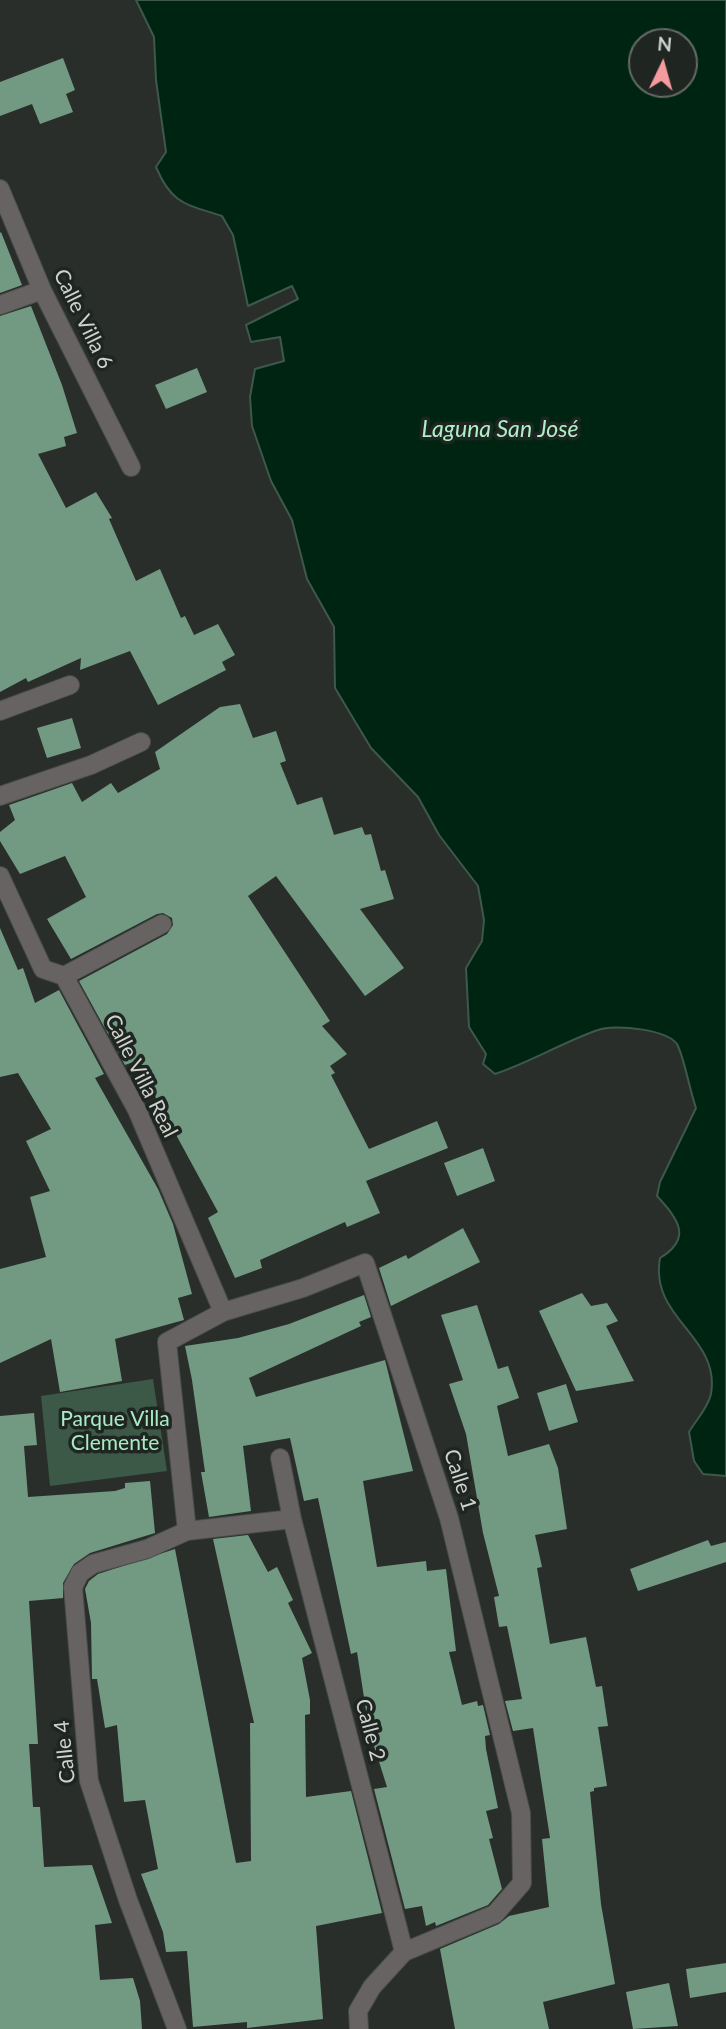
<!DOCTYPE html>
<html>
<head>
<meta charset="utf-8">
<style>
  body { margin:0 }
  #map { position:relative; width:726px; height:2029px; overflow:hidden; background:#292e2b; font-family:Lato,sans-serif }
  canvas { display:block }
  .north { position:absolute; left:628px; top:28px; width:70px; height:70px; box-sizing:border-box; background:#1f2521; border:2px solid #656b67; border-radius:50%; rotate:5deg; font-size:19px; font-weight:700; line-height:28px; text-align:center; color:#cfd3d0 }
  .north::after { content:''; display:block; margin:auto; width:24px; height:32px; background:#f59b9e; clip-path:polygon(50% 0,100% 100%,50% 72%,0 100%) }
</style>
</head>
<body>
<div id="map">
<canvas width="726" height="2029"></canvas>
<div class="north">N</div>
</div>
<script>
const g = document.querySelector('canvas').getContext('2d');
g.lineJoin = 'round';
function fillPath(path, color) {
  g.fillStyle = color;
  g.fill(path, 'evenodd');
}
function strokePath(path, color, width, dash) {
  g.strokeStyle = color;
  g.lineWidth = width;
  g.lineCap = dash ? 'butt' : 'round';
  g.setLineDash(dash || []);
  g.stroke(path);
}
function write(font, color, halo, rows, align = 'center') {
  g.font = font + ' Lato,sans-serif';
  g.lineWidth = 7;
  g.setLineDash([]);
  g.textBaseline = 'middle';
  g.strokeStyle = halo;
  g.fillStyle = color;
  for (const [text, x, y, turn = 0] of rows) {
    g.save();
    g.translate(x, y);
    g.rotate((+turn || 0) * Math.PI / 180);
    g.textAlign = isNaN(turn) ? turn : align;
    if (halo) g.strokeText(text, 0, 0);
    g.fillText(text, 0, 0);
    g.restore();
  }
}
const green = new Path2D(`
  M153,1379L167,1471L50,1486L41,1396Z`);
const water = new Path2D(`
  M136,0H726V1476L703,1474L694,1461L689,1432C696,1420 708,1408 711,1394C721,1336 649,1319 660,1258C693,1238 678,1219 657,1196L660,1182L696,1108C689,1088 686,1065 678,1046C670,1029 614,1024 598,1030C563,1042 531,1062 495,1074L483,1064L486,1054L469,1027L466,968L482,941L484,920L478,886L439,835L418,797L371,748L335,688L334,627L307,579L292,520L271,481L252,426L250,397L255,369L284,361L280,337L251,342L246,325L298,299L292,286L248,306L233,235L222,216C186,204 172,205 156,167L166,152L156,80L154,37ZM642,42H684V84H642Z`);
const building = new Path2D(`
  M63,58L75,90L66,94L73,112L40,124L32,104L0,116V82Z
  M1,232L22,285L0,293V233Z
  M31,306L62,385L77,433L64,437L66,446L38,454L66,508L96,492L112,518L109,519L136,581L160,569L181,618L185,616L194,635L218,624L235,655L222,662L226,670L158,705L130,651L80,670L81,658L28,682L26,678L0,692V316Z
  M197,368L207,392L166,409L155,385Z
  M240,704L253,738L276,731L286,761L280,763L297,805L322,797L334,835L362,827L365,835L371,834L381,871L385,870L394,899L360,909L404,968L365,996L276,876L248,896L330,1021L322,1026L347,1054L330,1066L335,1073L331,1075L369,1149L437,1121L448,1148L366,1181L380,1213L347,1227L345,1222L260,1260L262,1268L235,1278L208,1218L218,1212L136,1061L125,1065L79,981L167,934L173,925L172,918L163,913L157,914L71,959L47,919L86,897L65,856L20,874L0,841V832L15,820L9,805L72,783L82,802L111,783L118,793L160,769L155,752L220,707Z
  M72,718L81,748L47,758L37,728Z
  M0,928L18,970L23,968L35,1003L59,990L104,1074L95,1078L158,1189L173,1224L192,1294L178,1298L184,1320L115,1339L122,1381L60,1392L51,1339L0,1363V1269L46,1257L30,1197L50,1191L26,1141L51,1129L18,1073L0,1077Z
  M483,1148L495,1181L457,1196L444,1163Z
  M463,1228L480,1262L391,1306L379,1268L406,1255L408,1259Z
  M582,1293L591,1306L607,1303L618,1321L606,1326L634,1381L576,1391L539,1311Z
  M364,1295L371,1317L359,1322L361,1326L249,1378L256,1397L385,1360L413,1471L363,1481L377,1567L426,1561L427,1571L446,1569L456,1651L449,1652L462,1705L477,1701L478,1706L483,1705L490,1735L485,1736L486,1749L498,1808L486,1811L493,1838L489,1839L502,1889L488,1905L436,1926L435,1922L426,1926L422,1906L405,1909L374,1789L387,1787L369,1730L357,1652L351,1654L318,1498L304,1501L290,1438L243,1446L251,1511L209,1517L201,1472H205L192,1380L185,1346L238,1338L289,1324Z
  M477,1305L498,1369L508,1366L519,1398L497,1406L508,1456L549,1444L558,1468L567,1529L535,1535L542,1567L537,1568L550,1644L586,1637L596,1687L602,1686L608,1726L598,1727L607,1786L594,1788V1791L590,1792L601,1904L615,1984L543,2002L549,2029H455L440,1949L499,1924L509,1916L549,1907L542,1839L550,1838L533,1728L513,1731L505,1701L522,1699L507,1626L499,1627L494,1597L499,1596L483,1533L466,1434L449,1384L463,1380L441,1315Z
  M566,1384L578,1422L549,1431L537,1393Z
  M34,1413L37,1445L24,1446L28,1497L115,1491L125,1488V1483L150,1481L155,1533L90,1553L74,1564L63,1583V1598L29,1601L38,1744H29L33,1807H40L44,1867L92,1865L112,1923L95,1925L100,1980L133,1978L140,2001L142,2029H0V1416Z
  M248,1535L268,1572L277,1567L293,1600L288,1603L312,1653L302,1658L310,1700V1714L305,1715L306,1797L351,1791L382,1913L316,1926L323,2019L247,2028V2022L193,2027L187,1951L166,1952L163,1932L141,1874L158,1869L145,1800L124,1802L117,1725L105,1728L97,1679H92L91,1623L85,1589L89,1581L98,1574L175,1549L236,1863L251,1861L250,1723H254L213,1539Z
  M708,1540L711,1546L726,1542V1562L638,1591L630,1569Z
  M726,1963V1992L690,1998L686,1969Z
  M669,1983L678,2026L633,2029L626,1992Z`);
const minor = new Path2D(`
  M0,189L42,290L131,467
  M0,305L42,290
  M0,711L70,685
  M0,796L91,765L141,742
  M0,876L43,969L64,976L137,1110L223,1312
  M64,976L162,924
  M280,1458L292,1519L404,1952
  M187,1531L167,1342L223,1312L303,1288L365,1263L449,1518L521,1813L522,1883L495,1914L404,1952L372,1987L358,2011L359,2029
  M177,2029L128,1900L89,1781L73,1587L80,1573L93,1564L147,1549L187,1531L292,1519`);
const streetNames = [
  ["Calle Villa 6",83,319,64],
  ["Calle Villa Real",141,1076,63],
  ["Calle 1",460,1480,72],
  ["Calle 2",370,1730,75],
  ["Calle 4",65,1752,-96]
];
const parkNames = [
  ["Parque Villa",115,1419],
  ["Clemente",115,1443]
];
const waterNames = [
  ["Laguna San José",500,430]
];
fillPath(green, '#3c5948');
fillPath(water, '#002412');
strokePath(water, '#3e584b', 2);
fillPath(building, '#729a82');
strokePath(minor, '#474c49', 20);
strokePath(minor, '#676363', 18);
write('21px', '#cfd3d0', '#1f2521', streetNames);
write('21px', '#a9ebc4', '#1f2521', parkNames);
write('italic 23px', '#adf0c8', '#1f2521', waterNames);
</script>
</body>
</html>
